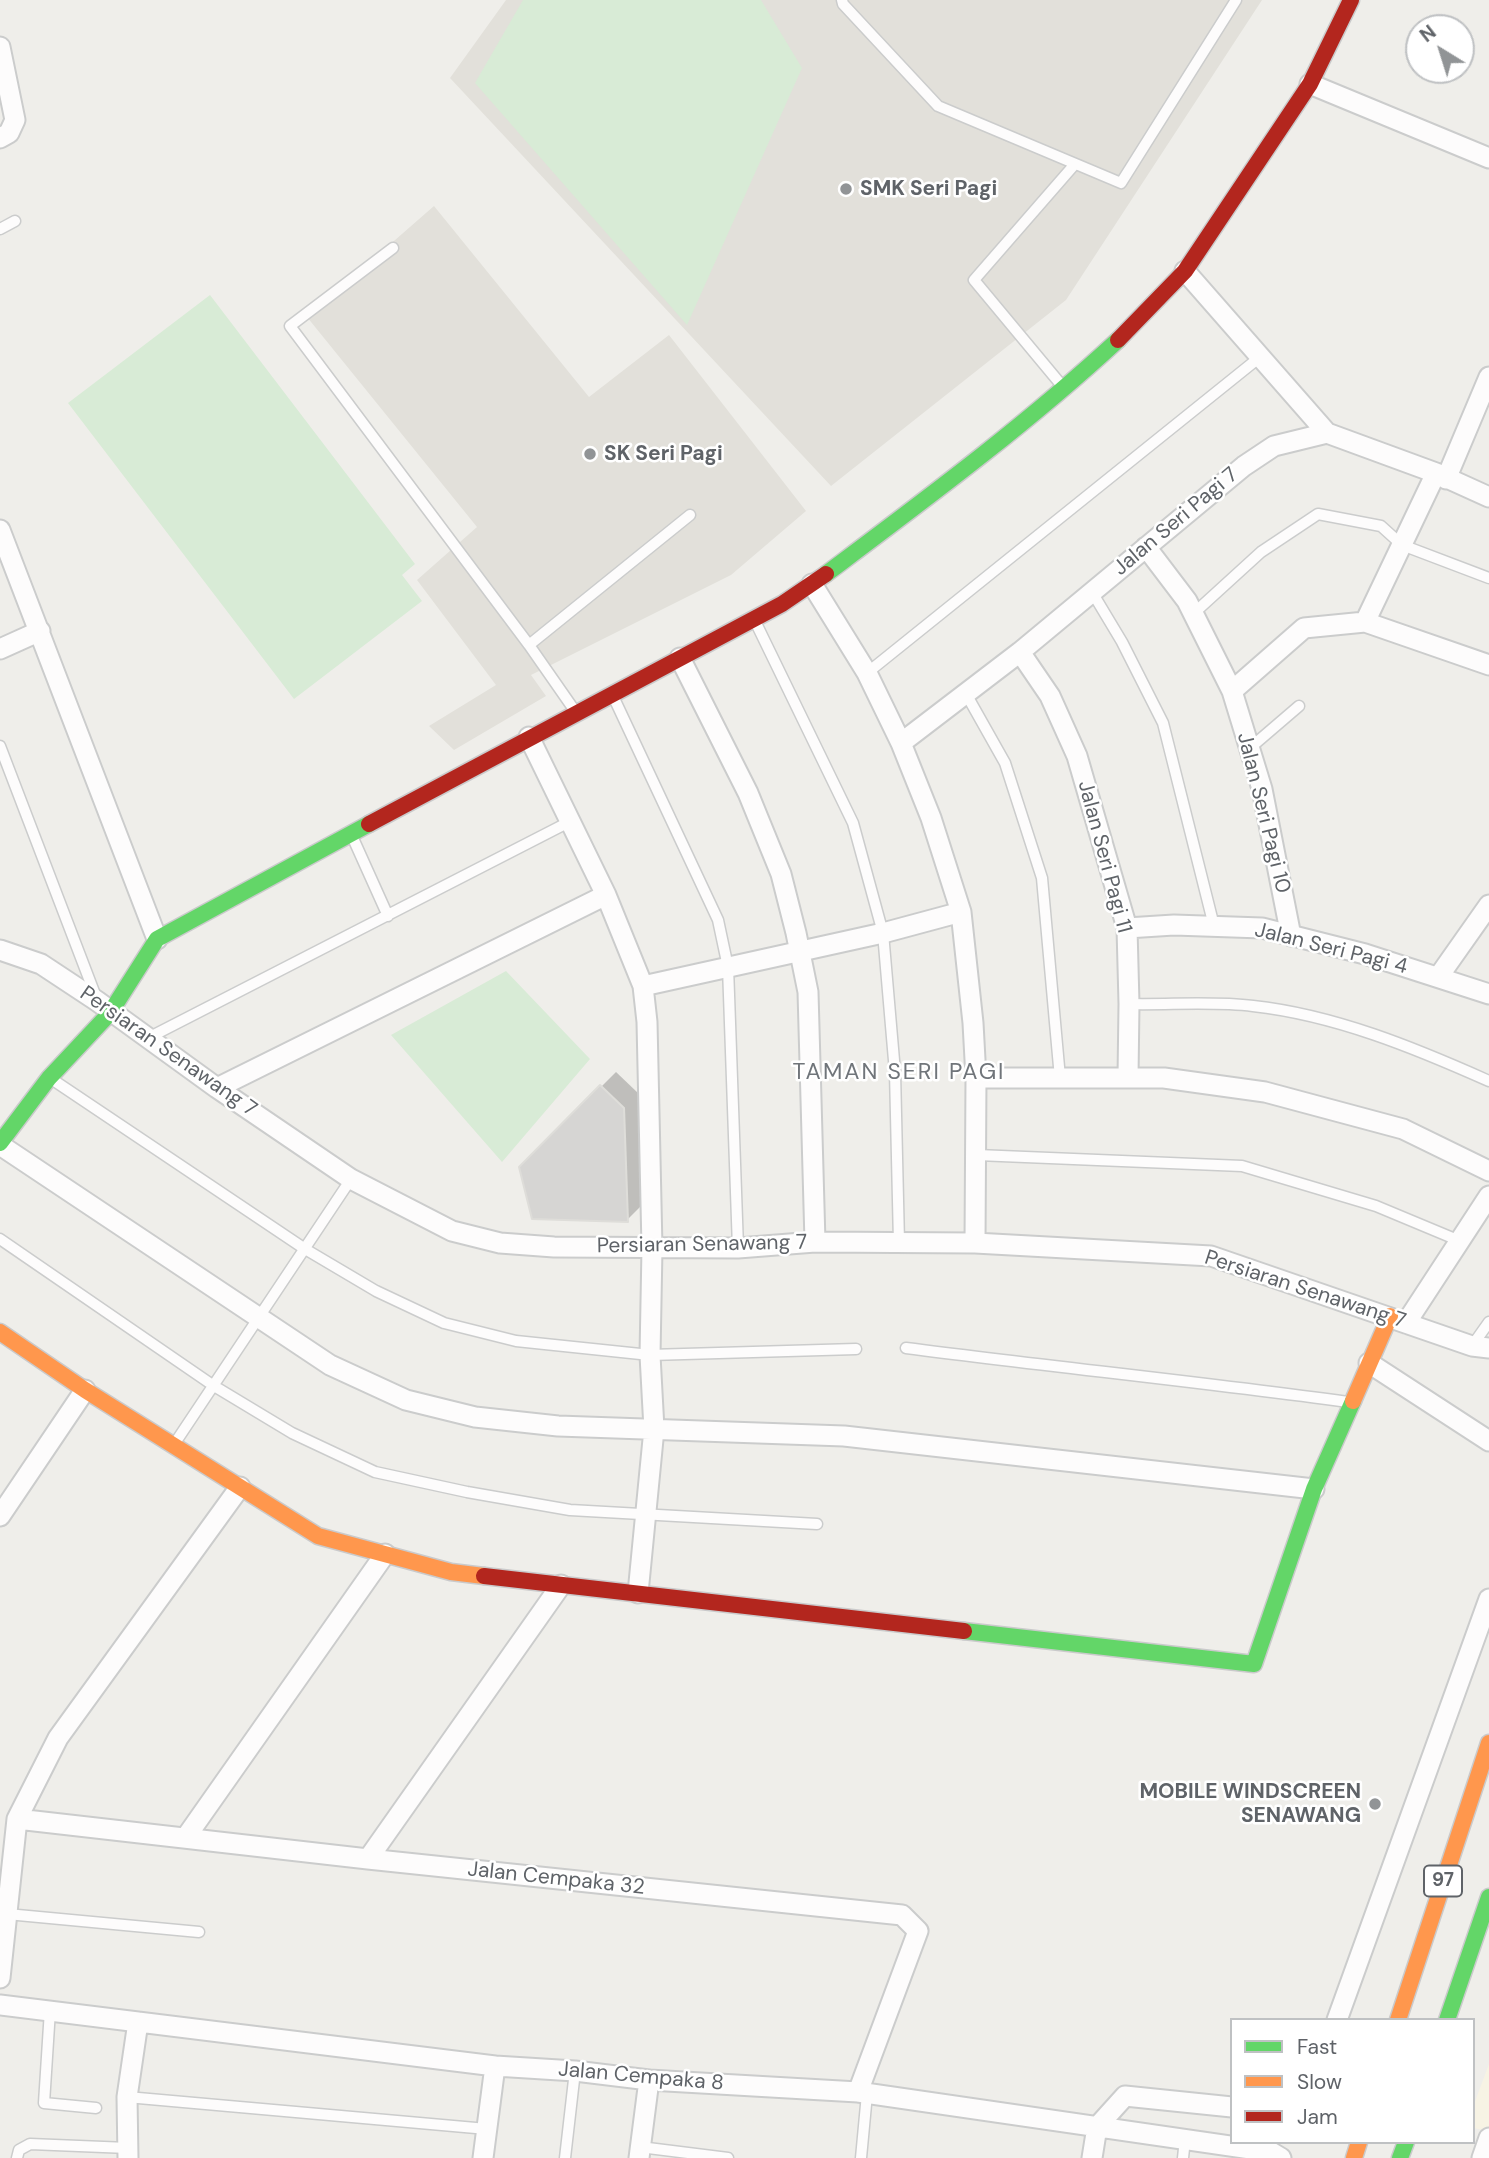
<!DOCTYPE html>
<html>
<head>
<meta charset="utf-8">
<style>
  body { margin:0 }
  #map { position:relative; width:1489px; height:2158px; overflow:hidden; background:#efeeea; font-family:"DM Sans",sans-serif }
  canvas { display:block }
  .legend { position:absolute; left:1230px; top:2018px; width:245px; height:126px; box-sizing:border-box; background:#fff; border:2px solid #bfc1c3; margin:0; padding:9px 12px; list-style:none; font-size:21px; color:#5f6368 }
  .legend li { display:flex; align-items:center; gap:14px; height:35px }
  .legend b { width:35px; border:2px solid #bfc1c3 }
  .north { position:absolute; left:1405px; top:14px; width:70px; height:70px; box-sizing:border-box; background:#fff; border:2px solid #bfc1c3; border-radius:50%; rotate:322deg; font-size:19px; font-weight:700; line-height:28px; text-align:center; color:#5f6368 }
  .north::after { content:''; display:block; margin:auto; width:24px; height:32px; background:#919496; clip-path:polygon(50% 0,100% 100%,50% 72%,0 100%) }
</style>
</head>
<body>
<div id="map">
<canvas width="1489" height="2158"></canvas>
<ul class="legend">
<li><b style="height:9px;background:#63d668"></b>Fast</li>
<li><b style="height:9px;background:#ff974d"></b>Slow</li>
<li><b style="height:9px;background:#b3261e"></b>Jam</li>
</ul>
<div class="north">N</div>
</div>
<script>
const g = document.querySelector('canvas').getContext('2d');
g.lineJoin = 'round';
function fillPath(path, color) {
  g.fillStyle = color;
  g.fill(path, 'evenodd');
}
function strokePath(path, color, width, dash) {
  g.strokeStyle = color;
  g.lineWidth = width;
  g.lineCap = dash ? 'butt' : 'round';
  g.setLineDash(dash || []);
  g.stroke(path);
}
function write(font, color, halo, rows, align = 'center') {
  g.font = font + ' "DM Sans",sans-serif';
  g.lineWidth = 5;
  g.setLineDash([]);
  g.textBaseline = 'middle';
  g.strokeStyle = halo;
  g.fillStyle = color;
  for (const [text, x, y, turn = 0] of rows) {
    g.save();
    g.translate(x, y);
    g.rotate((+turn || 0) * Math.PI / 180);
    g.textAlign = isNaN(turn) ? turn : align;
    if (halo) g.strokeText(text, 0, 0);
    g.fillText(text, 0, 0);
    g.restore();
  }
}
const commercial = new Path2D(`
  M1489,2064V2131L1473,2128V2107Z`);
const education = new Path2D(`
  M506,0H1262L1066,300L831,486L450,78Z
  M434,206L589,397L669,335L806,511L731,575L531,675L546,696L454,750L429,726L496,685L417,580L477,527L307,317Z`);
const green = new Path2D(`
  M523,0H761L802,68L687,325L475,83Z
  M210,295L415,564L402,575L422,601L294,699L68,403Z
  M506,971L590,1059L502,1162L391,1035Z`);
const shadow = new Path2D(`
  M616,1072L638,1093L642,1205L627,1220L521,1167Z`);
const building = new Path2D(`
  M600,1085L624,1108L628,1222L532,1219L519,1167Z`);
const lane = new Path2D(`
  M842,0L843,4L938,106L1121,183L1236,0
  M0,229L15,221
  M393,248L290,326L529,645L690,515
  M1063,387L974,280L1075,164
  M1092,592L1122,642L1163,723L1214,926
  M1193,614L1261,552L1318,514L1381,526L1402,545L1489,578
  M754,619L853,823L883,933L895,1072L899,1243
  M529,645L575,711
  M867,673L1260,357
  M965,692L1005,763L1042,878L1060,1078
  M613,696L718,920L728,967L738,1248
  M0,746L96,997
  M1250,748L1299,706
  M352,836L388,916
  M1129,1004C1170,1005 1213,1001 1253,1006C1335,1015 1415,1048 1489,1081
  M148,1038L571,821
  M53,1080L305,1249L376,1291L444,1323L516,1341L650,1355L856,1349
  M977,1155L1242,1166L1376,1206L1460,1241
  M0,1239L214,1386L292,1433L375,1472L467,1492L570,1510L817,1524
  M1472,1346L1489,1322
  M906,1348C1053,1367 1201,1382 1348,1402
  M175,1443L351,1179
  M7,1914L199,1932
  M50,2010L44,2103L96,2108
  M127,2097L487,2129
  M640,2147L728,2158
  M17,2158L19,2150L30,2144L128,2148
  M565,2158L575,2071
  M861,2158L867,2094
  M1183,2158L1185,2139`);
const street = new Path2D(`
  M0,47L15,120L9,133L0,138
  M1310,84L1489,158
  M1185,271L1327,433
  M1446,479L1489,377
  M0,530L157,939
  M1146,547L1187,601L1232,691L1262,789L1291,936
  M812,584L867,673L901,743L931,818L961,912L973,1023L976,1078L975,1243
  M1365,622L1436,473
  M0,649L40,631
  M1020,652L1050,696L1077,756L1127,928L1129,1004L1128,1077
  M680,658L748,793L781,874L796,933L808,992L815,1242
  M1232,691L1304,628L1365,622L1489,665
  M529,737L606,895L643,986L647,1022L652,1248L650,1355L654,1429L638,1593
  M901,743L1020,652L1244,466L1274,446L1327,433L1436,473L1489,497
  M1127,928L1174,925L1262,928L1365,954L1489,994
  M0,950L41,964L97,1001L217,1088L351,1179L452,1231L500,1243L554,1247L738,1248L815,1242L975,1243L1211,1256L1472,1346L1489,1348
  M1439,976L1489,905
  M643,986L883,933L961,912
  M976,1078H1164L1265,1092L1403,1129L1489,1171
  M217,1088L606,895
  M0,1145L330,1365L406,1400L475,1417L558,1426L844,1436L1314,1489
  M1406,1323L1489,1196
  M1369,1363L1489,1441
  M0,1516L85,1390
  M17,1819L368,1859L902,1915L918,1931L858,2092
  M186,1837L385,1554
  M368,1859L561,1585
  M0,1978L17,1819L58,1738L240,1487
  M0,2005L495,2066L575,2071L649,2080L858,2092L1271,2152L1281,2158
  M1337,2020L1489,1599
  M128,2158L127,2097L138,2022
  M483,2158L495,2066
  M639,2158L649,2080
  M1092,2158L1097,2127L1125,2096L1232,2107
  M1482,2158L1489,2138`);
const fast = new Path2D(`
  M826,574C926,499 1026,425 1118,340
  M0,1143L49,1078L110,1013L157,939L369,824
  M964,1631L1254,1664L1314,1489L1353,1401
  M1447,2020L1489,1897
  M1400,2158L1406,2142`);
const slow = new Path2D(`
  M0,1332L85,1390L318,1536L451,1572L484,1576
  M1353,1401L1390,1316
  M1398,2020L1489,1743
  M1354,2158L1359,2142`);
const jam = new Path2D(`
  M1118,340L1185,271L1310,84L1351,0
  M369,824L782,604L826,574
  M484,1576L964,1631`);
const markers = [
  [846,189,7,"#919496"],
  [590,454,7,"#919496"],
  [1375,1804,7,"#919496"]
];
const shields = [
  [1443,1881,38]
];
const shieldNames = [
  ["97",1443,1881]
];
const poiNames = [
  ["SMK Seri Pagi",860,189],
  ["SK Seri Pagi",604,454],
  ["MOBILE WINDSCREEN",1361,1792,"right"],
  ["SENAWANG",1361,1816,"right"]
];
const streetNames = [
  ["Jalan Seri Pagi 7",1176,522,-40],
  ["Jalan Seri Pagi 10",1263,813,76],
  ["Jalan Seri Pagi 11",1104,857,75],
  ["Jalan Seri Pagi 4",1331,949,14],
  ["Persiaran Senawang 7",168,1052,35],
  ["Persiaran Senawang 7",702,1245,-1],
  ["Persiaran Senawang 7",1305,1290,18],
  ["Jalan Cempaka 32",556,1879,6],
  ["Jalan Cempaka 8",641,2077,5]
];
const neighbourhoodNames = [
  ["TAMAN SERI PAGI",899,1073]
];
fillPath(commercial, '#f7f3e4');
fillPath(education, '#e2e0da');
fillPath(green, '#d8ebd6');
fillPath(shadow, '#0003');
fillPath(building, '#d6d5d3');
strokePath(building, '#deddd9', 2);
strokePath(lane, '#cbcccc', 13);
strokePath(street, '#cbcccc', 23);
strokePath(fast, '#cacacb', 19);
strokePath(slow, '#cacacb', 19);
strokePath(jam, '#cacacb', 19);
strokePath(lane, '#fdfcfc', 10);
strokePath(street, '#fdfcfc', 19);
strokePath(fast, '#63d668', 16);
strokePath(slow, '#ff974d', 16);
strokePath(jam, '#b3261e', 16);
for (const [x, y, r, color] of markers) {
  const dot = new Path2D();
  dot.arc(x, y, r, 0, 2 * Math.PI);
  g.fillStyle = color;
  g.fill(dot);
  strokePath(dot, '#fff', 2.5);
}
for (const [x, y, w] of shields) {
  const box = new Path2D();
  box.roundRect(x - w / 2, y - 15.5, w, 31, 5);
  g.fillStyle = '#fff';
  g.fill(box);
  strokePath(box, '#5f6368', 2);
}
write('bold 19px', '#5f6368', null, shieldNames);
write('bold 21px', '#5f6368', '#fff', poiNames, 'left');
write('21px', '#5f6368', '#fff', streetNames);
g.letterSpacing = '2px';
write('23px', '#70757a', '#fff', neighbourhoodNames);
g.letterSpacing = '0px';
</script>
</body>
</html>
